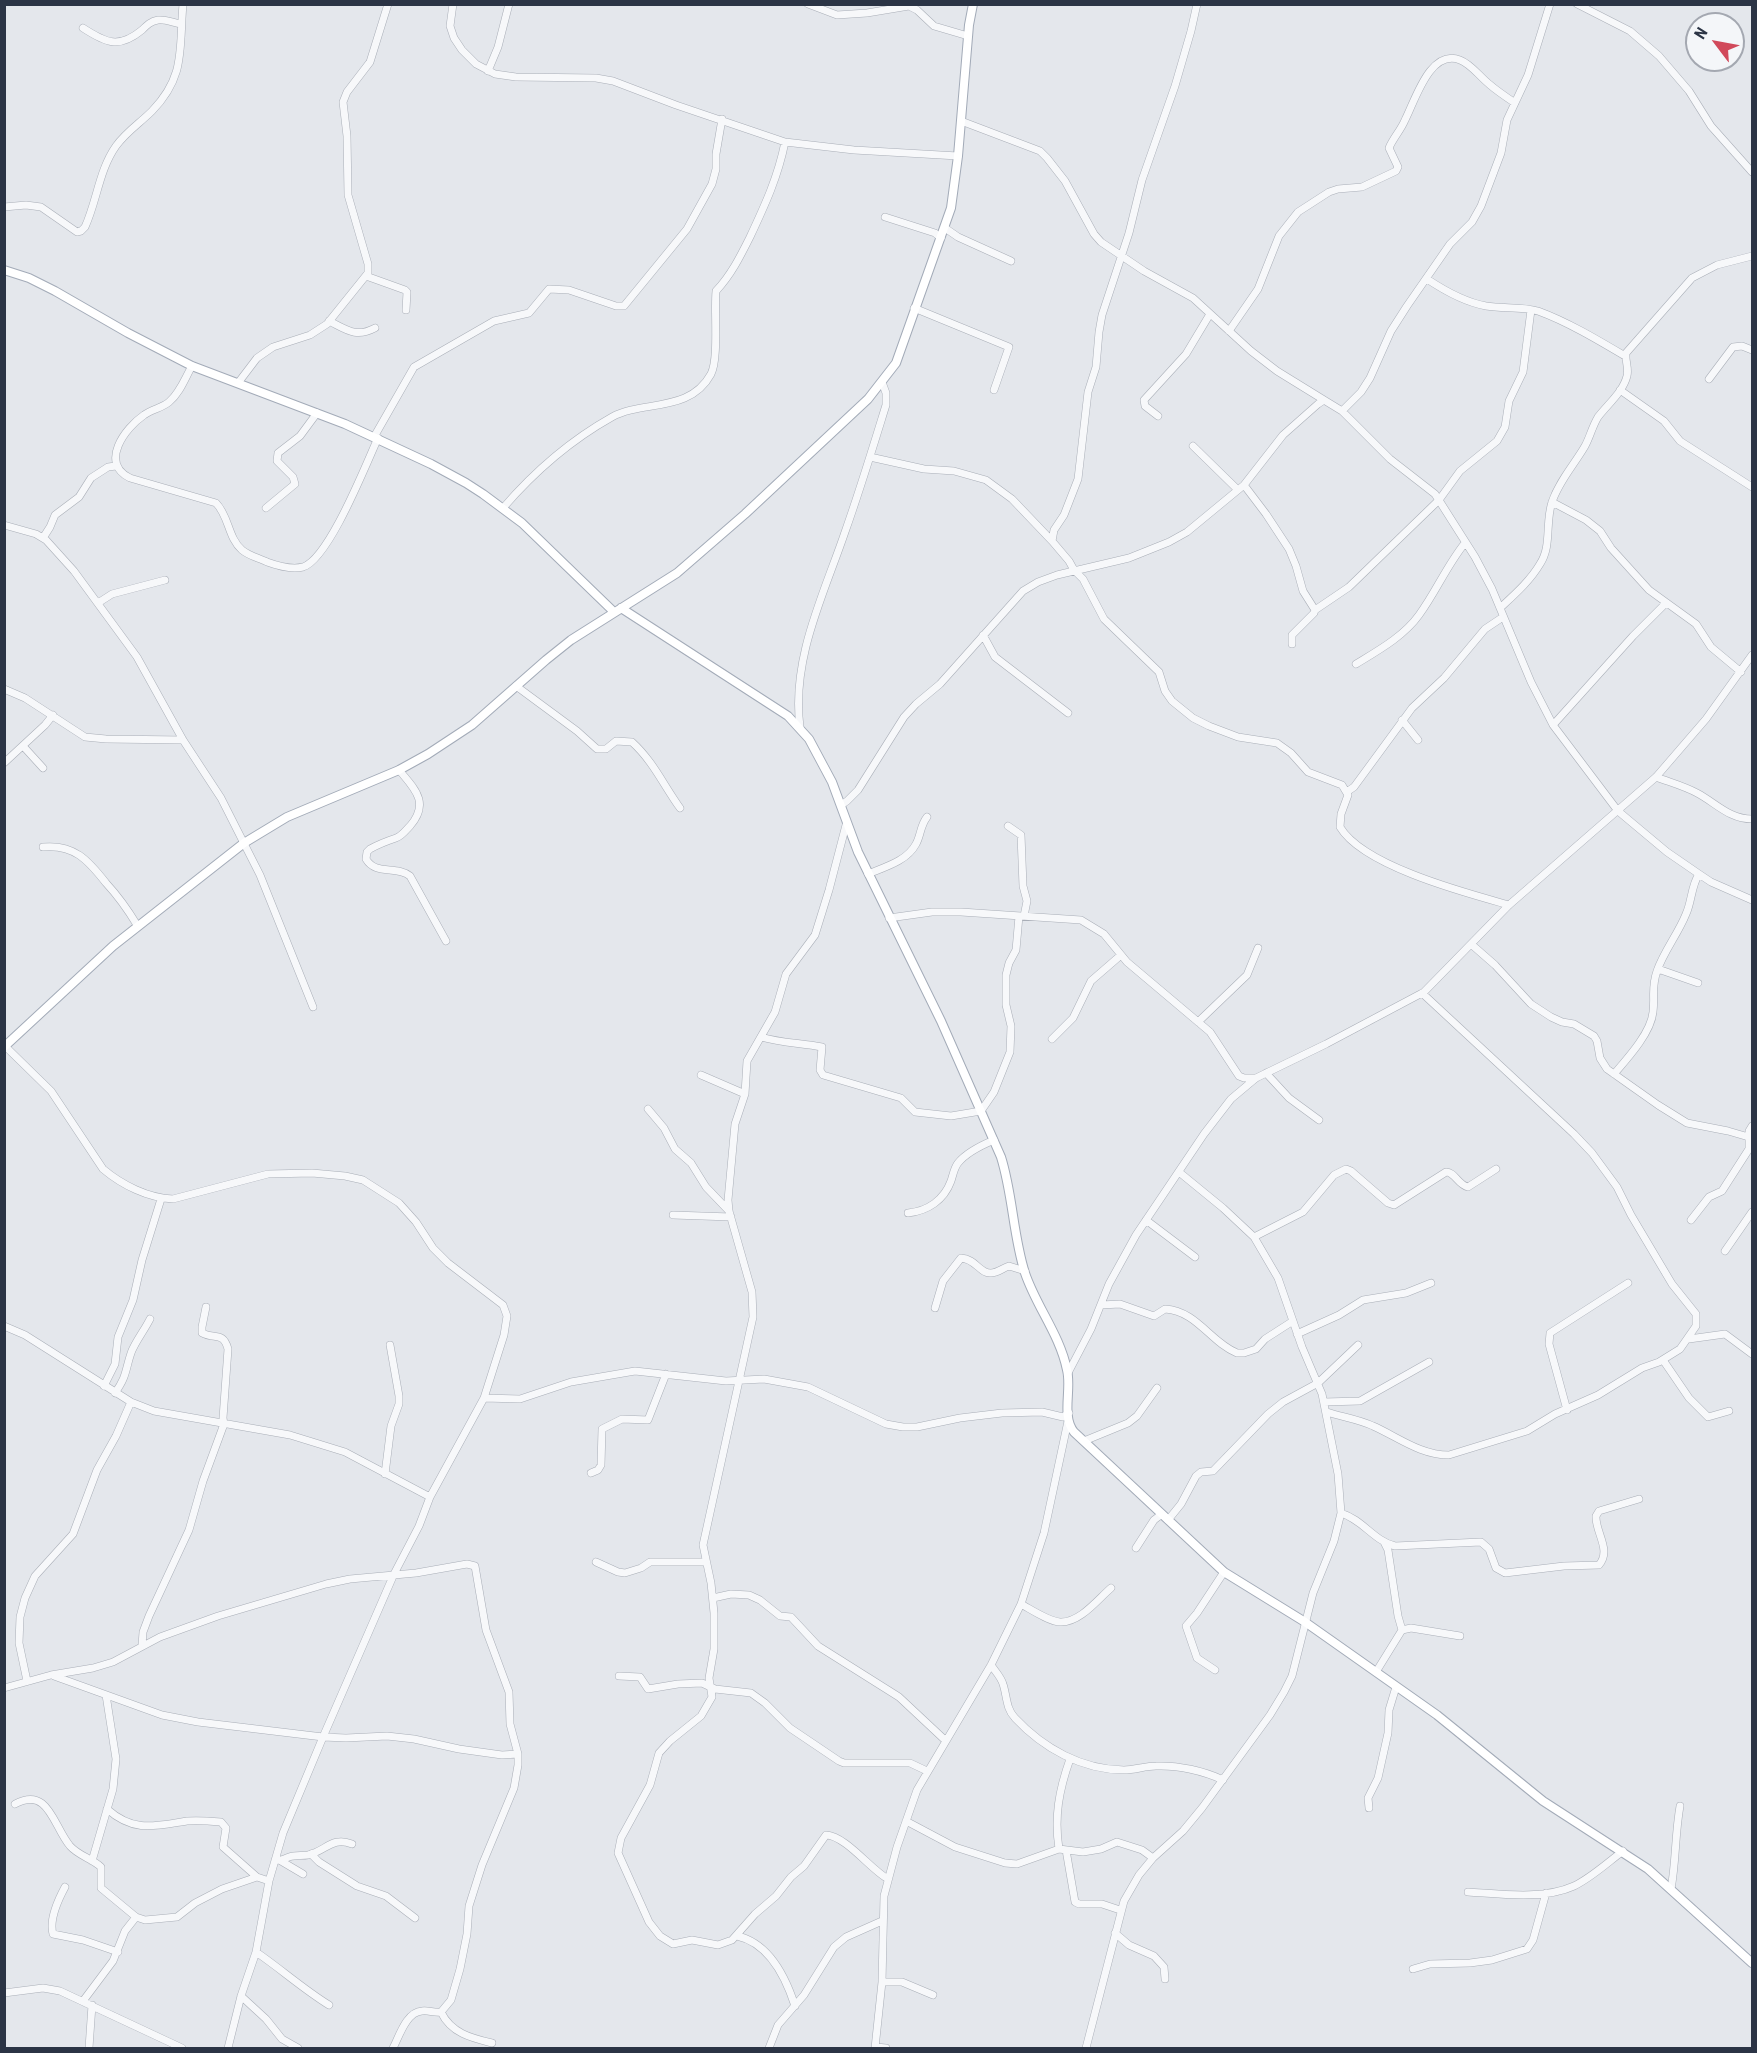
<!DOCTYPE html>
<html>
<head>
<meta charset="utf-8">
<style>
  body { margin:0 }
  #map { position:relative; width:1757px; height:2053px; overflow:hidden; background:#e4e7ec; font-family:"Roboto Condensed",sans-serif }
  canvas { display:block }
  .frame { position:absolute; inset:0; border:6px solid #2b3445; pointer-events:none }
  .north { position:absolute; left:1685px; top:12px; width:60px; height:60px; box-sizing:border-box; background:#f4f6f9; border:2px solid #a4a8b1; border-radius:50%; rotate:302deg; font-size:16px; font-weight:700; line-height:24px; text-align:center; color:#2b3445 }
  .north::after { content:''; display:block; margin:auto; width:21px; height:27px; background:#d1495b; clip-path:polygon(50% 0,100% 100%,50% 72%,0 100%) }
</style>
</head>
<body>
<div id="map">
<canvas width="1757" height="2053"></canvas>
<div class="frame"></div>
<div class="north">N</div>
</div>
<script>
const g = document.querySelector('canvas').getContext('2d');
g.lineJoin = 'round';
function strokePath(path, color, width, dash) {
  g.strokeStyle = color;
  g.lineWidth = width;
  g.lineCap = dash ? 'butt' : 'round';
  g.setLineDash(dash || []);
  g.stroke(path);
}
const minor = new Path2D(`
  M453,4L450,26L454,38L462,50L476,64L495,74L516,77L596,78L613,81L676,105L785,142L854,150L958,156
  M808,4L837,15L867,13L909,6L917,10L934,26L968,36
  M1197,4L1191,31L1175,86L1142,180L1129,233L1102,315L1099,332L1096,367L1088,392L1078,479L1064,515L1054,530L1052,541L1069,561L1074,570L1083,579L1104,619L1159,672L1165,691L1172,701L1193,718L1209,726L1238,737L1277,743L1291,753L1308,772L1342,785L1348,795L1341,814L1340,827C1363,866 1466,893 1509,905
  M1577,4L1630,31L1659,56L1689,91L1711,126L1752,172
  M83,28C106,43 119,49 142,30C147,25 151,21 158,20C165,19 174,23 181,24
  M488,71L498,47L509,4
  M961,121L1040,151L1047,158L1065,181L1094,234L1101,242L1144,271L1193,298L1251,351L1277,371L1324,400
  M4,207L26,205L41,207L77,232L81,231L85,227C97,201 99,170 116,146C126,132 140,123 152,111C186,76 179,49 183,4
  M885,217L935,233L941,238
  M945,228L958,237L1011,261
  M366,276L405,290L407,292L406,310
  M1427,279C1445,291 1464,302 1486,306C1503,309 1521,306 1538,311C1568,322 1598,340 1625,356
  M914,308L1009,347L994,390
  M329,321C347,330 356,338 375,328
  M1229,331L1258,289L1279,236L1298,212L1329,192L1338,189L1362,187L1396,171L1398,167L1389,148C1393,138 1401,130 1405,120C1415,101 1430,48 1460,60C1471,64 1479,76 1489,84C1497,91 1506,97 1515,103
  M192,366C185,378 180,393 169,402C162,408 152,409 144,415C125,428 99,463 130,478L216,503C229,516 228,538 242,550C249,556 259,558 267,562C278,566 291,570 303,567C329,559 366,464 378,438
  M1709,379L1733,347L1742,346L1752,350
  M238,383L257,358L273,347L310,335L327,324L368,273V264L348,195L347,136L343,102L347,92L370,62L388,4
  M1620,390L1664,421L1680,441L1752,487
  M1342,411L1390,459L1435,494L1475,557L1492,589L1531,682L1553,725L1618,811L1667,852L1699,874L1711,882L1752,900
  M1158,416L1145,406L1144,400L1186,354L1210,314
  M374,437L414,367L494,321L529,313L549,289L569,290L616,306H624L687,229L712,184L716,169V154L722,119
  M1193,446L1238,490
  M870,457L924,469L954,471L986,480L1012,499L1052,541
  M1244,485L1266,514L1289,549L1296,566L1303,591L1315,610L1314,613L1292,635V644
  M1552,502L1586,520L1600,531L1611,548L1649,590L1696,624L1711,647L1741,672
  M266,508L295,484L293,477L277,461L278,453L300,436L317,413
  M503,508C534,472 571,440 612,417C643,400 690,413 711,374C719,358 714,312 716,291C731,275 740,257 750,237C765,205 778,177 785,142
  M4,525L36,534L46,540L74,571L137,657L183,740L221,798L260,875L313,1007
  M43,538L50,527L55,515L79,497L91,478L108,467L116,466
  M98,603L112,594L165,580
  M1500,608C1514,595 1530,581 1540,564C1552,546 1545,523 1552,502C1559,481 1574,465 1585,446C1590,437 1592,427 1598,417C1608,404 1623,392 1627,376C1629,368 1625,361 1626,353L1692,278L1717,265L1752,256
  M1315,610L1349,587L1439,500L1460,471L1497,441L1505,427L1509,401L1523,372L1531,310
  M983,635L995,657L1068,713
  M1356,664C1379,650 1404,636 1419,615C1436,592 1447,565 1465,543
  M516,686L577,731L597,749H606L616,741L632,742C653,761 664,786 680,808
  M4,689L25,698L85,737L106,739L183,740
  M1402,720L1418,740
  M1553,725L1633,636L1666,603
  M800,727C791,659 824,594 845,532C860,490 873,447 886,405V393L882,382
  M23,746L43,768
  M4,763L45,725L53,715
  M399,770C415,789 430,803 410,826C406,830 402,836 396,838C387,841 379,844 370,849L367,852L366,859C376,876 396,865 410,876L446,941
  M1656,777C1669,782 1684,786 1697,793C1716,803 1729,819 1752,819
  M1348,791L1354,787L1412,708L1444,678L1485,629L1503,617
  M841,805L847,801L858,790L904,717L916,704L940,684L1023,591L1038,582L1057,575L1129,558L1169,542L1187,532L1244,485L1283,435L1318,404L1324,400L1342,411L1361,392L1370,378L1391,331L1407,306L1450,244L1472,222L1481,206L1501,153L1507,120L1528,75L1550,4
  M846,825L829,890L815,935L786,974L775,1012L747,1061L745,1094L735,1124L728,1200L729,1211L752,1292L753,1317L703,1545L711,1583L714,1613V1649L709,1678L712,1697L701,1716L670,1741L659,1753L650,1785L621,1838L618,1853L649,1922L660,1936L673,1944L692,1940L718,1945L732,1940L755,1914L776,1896L791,1877L804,1866L826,1835C846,1836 870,1869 888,1879
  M1008,826L1021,835L1023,886L1027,901L1024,916
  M43,847C74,844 88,860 106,883C118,896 128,910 137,925
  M868,874C885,867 907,861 916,844C921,835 920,826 927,817
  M889,918L932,912H961L1081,920L1104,934L1127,962L1210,1032L1239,1076L1244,1078H1256
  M1471,944L1495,965L1531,1004L1551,1017L1562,1022L1574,1024L1594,1036L1597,1041L1600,1058L1607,1069L1658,1105L1687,1123L1728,1131L1752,1138
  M1658,969L1698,983
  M1198,1022L1247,975L1258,948
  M761,1037C781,1043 801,1043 822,1047L820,1070L823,1075L901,1098L915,1112L951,1116L981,1111L994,1092L1010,1052L1011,1026L1006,1005V975L1009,963L1016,950L1019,916
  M1052,1039L1073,1018L1091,981L1121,955
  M5,1046L51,1091L103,1169C122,1185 148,1198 173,1199L268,1174L312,1173L345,1176L363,1180L399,1203L416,1222L433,1248L448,1263L503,1305L507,1316L504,1335L484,1398L430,1497L419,1526L394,1574L323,1737L283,1833L269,1881L256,1952L241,1996L228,2048
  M1266,1073L1289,1098L1319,1120
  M1614,1074C1627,1059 1651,1033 1653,1012C1655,996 1651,988 1657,971C1664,951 1678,934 1686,914C1692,901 1691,886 1699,874
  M701,1075L745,1094
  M648,1109L664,1128L675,1149L691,1163L706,1187L729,1211
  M908,1213C928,1211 944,1200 951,1181C953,1175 954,1168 958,1163C966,1153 982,1145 994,1140
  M673,1215L731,1217
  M1146,1220L1195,1257
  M1691,1220L1709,1197L1722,1191L1749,1149V1131L1752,1126
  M1254,1237L1303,1212L1334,1175L1346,1169L1351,1171L1388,1203L1394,1205L1446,1172C1455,1172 1458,1185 1468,1187L1496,1169
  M1725,1251L1752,1212
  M1101,1305L1120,1304L1154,1316L1165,1309C1197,1311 1210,1342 1237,1353H1244L1256,1349L1265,1339L1293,1321
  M935,1308L943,1281L961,1258C976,1259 980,1274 991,1273C997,1273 1003,1268 1009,1266L1025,1271
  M4,1326L25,1335L131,1402L154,1411L290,1435L345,1452L430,1497
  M1297,1334L1339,1315L1363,1300L1406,1293L1431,1283
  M1689,1339L1725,1334L1752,1354
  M1663,1360L1689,1398L1708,1417L1729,1411
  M1068,1373L1091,1329L1109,1284L1136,1235L1204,1134L1231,1099L1256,1078L1326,1044L1424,992L1509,905L1656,777L1706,719L1752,655
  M104,1386L115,1364L118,1337L133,1300L142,1260L161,1199
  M115,1393C127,1376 125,1371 131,1353C135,1342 144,1331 150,1319
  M484,1398L520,1399L571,1382L635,1371L726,1381L764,1379L808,1387L886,1424L903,1427H917L960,1418L1002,1413L1042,1412L1063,1417L1069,1413
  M1324,1402L1360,1401L1429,1362
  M1567,1410L1549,1344L1550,1333L1628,1283
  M1327,1412C1342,1417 1358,1419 1373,1426C1398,1437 1420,1455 1449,1455L1527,1431L1555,1414L1598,1395L1642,1368L1659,1362L1680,1349L1696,1326V1314L1672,1284L1631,1215L1617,1187L1592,1153L1574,1134L1422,993
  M1084,1441L1128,1423L1137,1416L1157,1388
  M591,1473L598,1470L601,1465L602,1429L622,1419L648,1420L666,1374
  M385,1474L391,1426L399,1404V1396L390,1345
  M1341,1513C1363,1520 1374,1541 1395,1546L1481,1542L1489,1549L1496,1568L1505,1573L1564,1566L1599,1565C1612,1550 1595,1532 1596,1516L1599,1511L1639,1499
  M1168,1520L1181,1504L1196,1476L1201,1472L1213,1471L1268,1414L1283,1402L1318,1383L1358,1345
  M1384,1542L1388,1550L1398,1616L1402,1630
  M1136,1548L1154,1520L1162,1514
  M596,1562L618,1572L625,1573L641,1568L650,1562H706
  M713,1598L731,1594L749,1595L760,1600L780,1616L791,1617L818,1646L899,1697L946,1741
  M1021,1604C1032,1610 1048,1621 1060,1622C1080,1623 1098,1599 1111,1588
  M142,1645L143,1632L149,1616L189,1530L203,1481L224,1424L223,1418L228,1349C223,1331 215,1340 202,1333V1327L206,1307
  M991,1665C995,1671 1001,1677 1003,1684C1007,1696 1006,1709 1015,1718C1043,1748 1082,1770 1124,1770C1135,1770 1145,1766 1156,1766C1178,1765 1204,1771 1223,1780
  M1215,1670L1197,1658L1186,1626L1197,1613L1224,1572
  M1376,1672L1402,1630L1411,1628L1460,1636
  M54,1676L162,1715L198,1722L323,1737L346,1738L387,1736L414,1739L459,1749L502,1755L518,1754
  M619,1676L640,1677L648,1689L678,1684L702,1683L715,1689L751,1693L765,1703L790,1728L839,1761L844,1763H910L927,1771
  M27,1681L19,1643L20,1617L25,1598L35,1576L73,1534L97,1470L116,1436L131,1402
  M4,1688L51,1675L93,1668L113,1662L160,1637L218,1616L326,1584L350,1579L416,1573L467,1564L475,1566L486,1630L509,1692L510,1724L518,1754V1765L514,1788L482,1865L469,1906L467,1934L460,1969L451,2000L441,2012C434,2013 428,2010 422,2011C406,2012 399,2037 393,2048
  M15,1804C49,1786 53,1826 70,1846C79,1856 91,1858 101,1867V1888L136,1917L145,1920L177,1917L195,1903L222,1889L257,1877L269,1881
  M1369,1808L1368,1798L1378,1778L1388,1733L1389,1710L1396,1687
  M107,1809C134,1833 155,1826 187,1821C198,1820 210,1821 221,1822L226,1828L223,1847L257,1877
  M906,1821L955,1847L1005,1863L1017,1864L1059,1849L1083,1852L1101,1849L1117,1842L1142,1850L1153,1858
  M1059,1849C1054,1817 1059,1790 1070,1759
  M1066,1850L1075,1902L1079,1904H1102L1120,1910
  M311,1854L319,1862L357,1886L386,1896L415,1918
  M275,1860C282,1861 283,1859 289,1857C295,1855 302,1856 308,1855C326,1851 332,1836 352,1844
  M92,1861L113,1789L116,1759L106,1695
  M281,1861L303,1874
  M65,1887C58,1900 49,1920 53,1934L83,1940L118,1952
  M1671,1889C1676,1862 1675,1834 1680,1806
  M1468,1892C1501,1894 1543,1900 1574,1886C1591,1878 1607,1863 1623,1851
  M1115,1933L1129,1945L1154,1956L1164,1967L1165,1979
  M737,1936C769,1943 786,1978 795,2006
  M256,1952C281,1969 303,1989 329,2005
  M1413,1969L1430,1964L1470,1963L1492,1960L1527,1949L1533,1940L1546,1893
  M882,1982H902L933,1995
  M4,1993L43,1988L60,1991L182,2048
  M241,1996L266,2019L282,2039L298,2048
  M83,2001L113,1961L125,1931L136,1917
  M441,2012C451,2033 471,2038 492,2043
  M876,2047L886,2048
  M89,2048L92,2005
  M769,2048L778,2025L804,1995L834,1947L846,1937L882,1921
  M875,2048L882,1982L884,1896L897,1847L917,1790L991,1665L1021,1604L1044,1533L1068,1421
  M1086,2048L1124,1901L1139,1875L1153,1858L1183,1831L1202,1808L1270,1715L1284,1692L1292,1676L1313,1593L1334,1541L1341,1513L1338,1474L1322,1394L1302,1347L1278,1278L1254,1237L1223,1208L1179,1172`);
const major = new Path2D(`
  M4,270L29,278L55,291L128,333L192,366L345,424L431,464L466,483L483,494L522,523L614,612
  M621,608L788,716L809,739L832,782L858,852L941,1021L1001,1157C1013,1195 1013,1236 1025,1273C1036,1306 1060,1335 1067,1370C1072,1389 1061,1416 1074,1432L1224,1572L1305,1622L1437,1715L1543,1801L1648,1869L1752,1963
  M4,1047L113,946L244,843L287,817L399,770L428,754L472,725L546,660L571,640L677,573L745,514L868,399L896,363L951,208L958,156L969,25L973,4`);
strokePath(minor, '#a9aeb7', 8);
strokePath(major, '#a3abb8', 10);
strokePath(minor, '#f7f8fa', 7);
strokePath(major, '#fff', 8);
</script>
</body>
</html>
